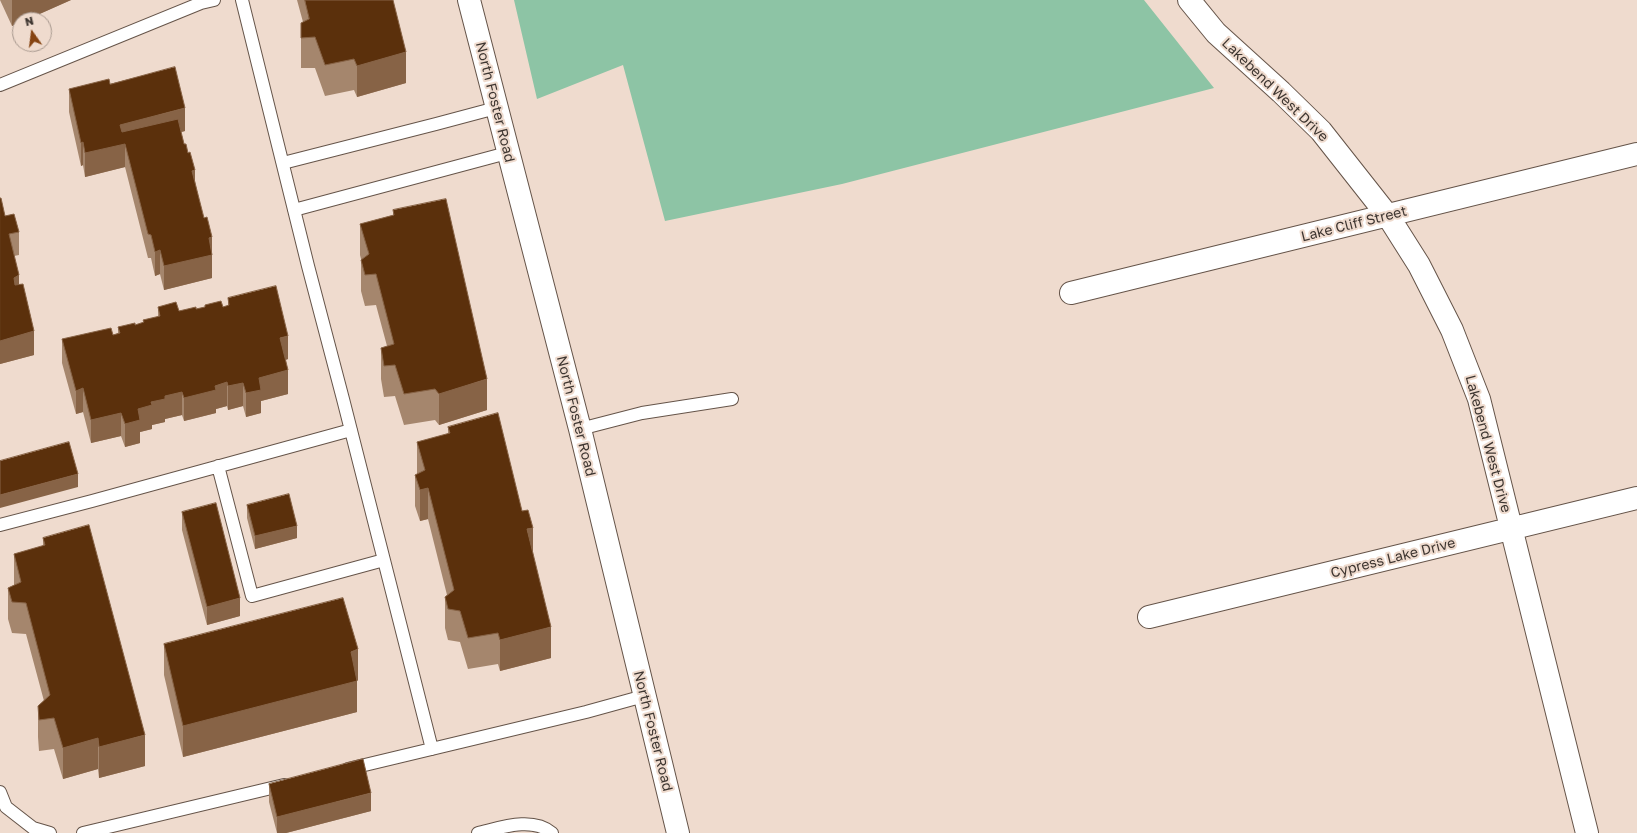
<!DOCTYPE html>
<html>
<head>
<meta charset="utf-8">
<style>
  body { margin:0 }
  #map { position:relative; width:1637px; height:833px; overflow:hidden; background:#efdbce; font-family:"Golos Text",sans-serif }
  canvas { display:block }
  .north { position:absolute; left:12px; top:12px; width:40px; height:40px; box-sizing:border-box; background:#efdbce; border:1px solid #a8998f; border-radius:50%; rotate:346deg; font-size:11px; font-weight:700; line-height:16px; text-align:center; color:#3e3631 }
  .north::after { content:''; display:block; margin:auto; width:14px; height:18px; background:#864412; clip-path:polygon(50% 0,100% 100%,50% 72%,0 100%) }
</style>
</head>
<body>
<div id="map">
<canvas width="1637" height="833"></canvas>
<div class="north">N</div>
</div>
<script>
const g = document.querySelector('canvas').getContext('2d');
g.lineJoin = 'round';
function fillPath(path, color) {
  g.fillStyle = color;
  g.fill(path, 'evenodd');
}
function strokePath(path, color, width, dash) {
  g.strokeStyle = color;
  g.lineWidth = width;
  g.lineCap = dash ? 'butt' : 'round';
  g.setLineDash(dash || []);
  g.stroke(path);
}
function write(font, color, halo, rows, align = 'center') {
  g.font = font + ' "Golos Text",sans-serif';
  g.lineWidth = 4;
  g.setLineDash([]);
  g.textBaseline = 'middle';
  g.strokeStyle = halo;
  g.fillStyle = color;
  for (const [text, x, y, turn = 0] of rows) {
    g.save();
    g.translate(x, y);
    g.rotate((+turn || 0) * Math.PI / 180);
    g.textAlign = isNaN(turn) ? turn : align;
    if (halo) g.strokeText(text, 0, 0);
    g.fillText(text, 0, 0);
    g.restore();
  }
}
const green = new Path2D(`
  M514,0H1144L1214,88L842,184L665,221L623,65L537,99Z`);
const service = new Path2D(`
  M242,0L308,266L343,399L432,749
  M0,85L201,3L214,0
  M283,163L436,124L496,108
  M294,210L507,153
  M580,429L642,413L732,399
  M218,466L252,596L384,560
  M0,525L92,501L351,430
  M348,769L586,712L644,696
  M0,792L6,807L33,828L50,833
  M83,833L284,785
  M478,833C500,828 532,816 552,833`);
const minor = new Path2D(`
  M1189,0L1216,33L1281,92L1321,131L1388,216L1419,265L1452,330L1479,399L1587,833
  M1071,293L1637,154
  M1149,617L1637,498`);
const secondary = new Path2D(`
  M469,0L580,429L678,833`);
const wall = new Path2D(`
  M0,0H71L26,20H20L12,26Z
  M297,0H393L406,83L357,97L354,90L325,96L315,68H301V23L303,22Z
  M110,84L185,131L181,132L195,181L212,261V278L164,290L160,274L155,276L151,258H148L125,167L85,177L83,165L81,166L69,112V89Z
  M0,198H1L5,216L14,214L19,232V255L14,256L19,275V284H23L34,331V355L0,364Z
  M393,210L487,410L439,425L435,420L404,425L395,396L384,397L381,379V348L387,346L376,305L365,306L361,291V259L360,255V224L393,215Z
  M228,298L288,359L286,360L288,394L261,401V413L246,417L243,406L228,410L227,406L216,409V413L184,421L182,415L165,419V422L152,425V429L140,432V443L125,447L121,436L91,443L83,412L76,414L62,363V339L113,335L118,333V327L135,325L143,323V320L158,317V307L179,311L196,309L205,307V305L223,307L228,306Z
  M448,427L533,553L551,658L500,671L498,664L468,669L460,642L448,640L445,628V597L447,595L428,519L420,521L415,506V475L417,474V442L448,434Z
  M247,505L297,538L255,549L247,518Z
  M182,512L240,616L207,625L182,530Z
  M43,538L145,766L99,778L98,769L63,779L54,749L39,751L38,737V706L44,701L26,634L12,633L8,619V588L14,585V554L43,546Z
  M164,644L358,680L357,681V712L183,757L164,675Z
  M269,784L371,811L286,833H277L269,802Z`);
const shadedWall = new Path2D(`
  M12,0H71L26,20H20V23L12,26Z
  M406,52V83L357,97V66Z
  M185,108V131L125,147V144V167L85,177V153L120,125Z
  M83,142V165L81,166V143Z
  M195,170V193L192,171Z
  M212,237V278L164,290V266L209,238Z
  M160,250V274L155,276V252Z
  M19,275V298L14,301V278Z
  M34,331V355L0,364V341Z
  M288,336V359L280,361V338Z
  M288,370V394L261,401V413L246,417V393L259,378Z
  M487,379V410L439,425V394Z
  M227,382V406L216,409V413L184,421V398L215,386Z
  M243,383V406L228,410V386Z
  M83,388V412L76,414V391Z
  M182,392V415L165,419V422L152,425V429L140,432V443L125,447V424L138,409L165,396Z
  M121,413V436L91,443V420Z
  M78,474V487L0,508V495Z
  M428,488V519L420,521V490Z
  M297,526V538L255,549V536Z
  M533,528V559L527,529Z
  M240,598V616L207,625V607Z
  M551,627V658L500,671V640Z
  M358,649V680L352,683L357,681V712L183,757V726Z
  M145,735V766L99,778V747Z
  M98,738V769L63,779V748Z
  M371,793V811L286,833H277V817Z`);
const building = new Path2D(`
  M305,0H393L406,52L357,66L354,59L325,65L315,37L301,38V23L309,19Z
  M175,67L185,108L120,125L122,132L178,119L184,144H186L188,153L190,152L195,170L192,171L204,218L207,217L212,237L209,238L212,255L164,266L160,250L155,252L151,235L148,234L125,144L85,153L83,142L81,143L69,89L109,79L110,84Z
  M0,198H1L5,216L14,214L19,232L9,234L19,275L14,278L15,285L23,284L34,331L0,341Z
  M446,199L487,379L439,394L435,389L404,394L395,365L384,366L381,348L394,344L376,274L365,275L361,260L369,254L360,224L394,215L393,210Z
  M276,286L288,336L280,338L288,370L259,378L261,390L246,393L243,383L228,386L227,382L215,386L216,390L184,398L182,392L165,396V399L151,402L152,405L138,409L140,420L125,424L121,413L91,420L83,388L76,391L62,339L111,328L113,335L120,333L118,327L135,323V325L144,322L143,320L160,316L158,307L176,302L179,311L196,307V309L205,307V305L221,301L223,307L229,305L228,298Z
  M498,413L522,511L528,510L533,528L527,529L551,627L500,640L498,633L468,638L460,611L448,609L445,597L454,590L428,488L420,490L415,475L425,470L417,442L450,433L448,427Z
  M69,442L78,474L0,495V461Z
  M289,494L297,526L255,536L247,505Z
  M216,503L240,598L207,607L182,512Z
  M89,525L145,735L99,747L98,738L63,748L54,718L39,720L38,706L50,695L26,603L12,602L8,588L21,582L14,554L45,545L43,538Z
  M343,598L358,649L351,652L357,681L183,726L164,644Z
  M363,759L371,793L277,817L269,784Z`);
const streetNames = [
  ["Lakebend West Drive",1275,90,44],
  ["North Foster Road",495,102,76],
  ["Lake Cliff Street",1354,224,-14],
  ["North Foster Road",576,416,76],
  ["Lakebend West Drive",1488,444,75],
  ["Cypress Lake Drive",1393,558,-14],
  ["North Foster Road",653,731,76]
];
fillPath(green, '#8dc4a5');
strokePath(service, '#655449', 14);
strokePath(minor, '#655449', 24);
strokePath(secondary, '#655449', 24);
strokePath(service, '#fff', 12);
strokePath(minor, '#fff', 22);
strokePath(secondary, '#fff', 22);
fillPath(wall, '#a5866d');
fillPath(shadedWall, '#876346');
fillPath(building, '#5b300c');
strokePath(building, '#876346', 1);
write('14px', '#3e3631', '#efdbce', streetNames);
</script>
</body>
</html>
